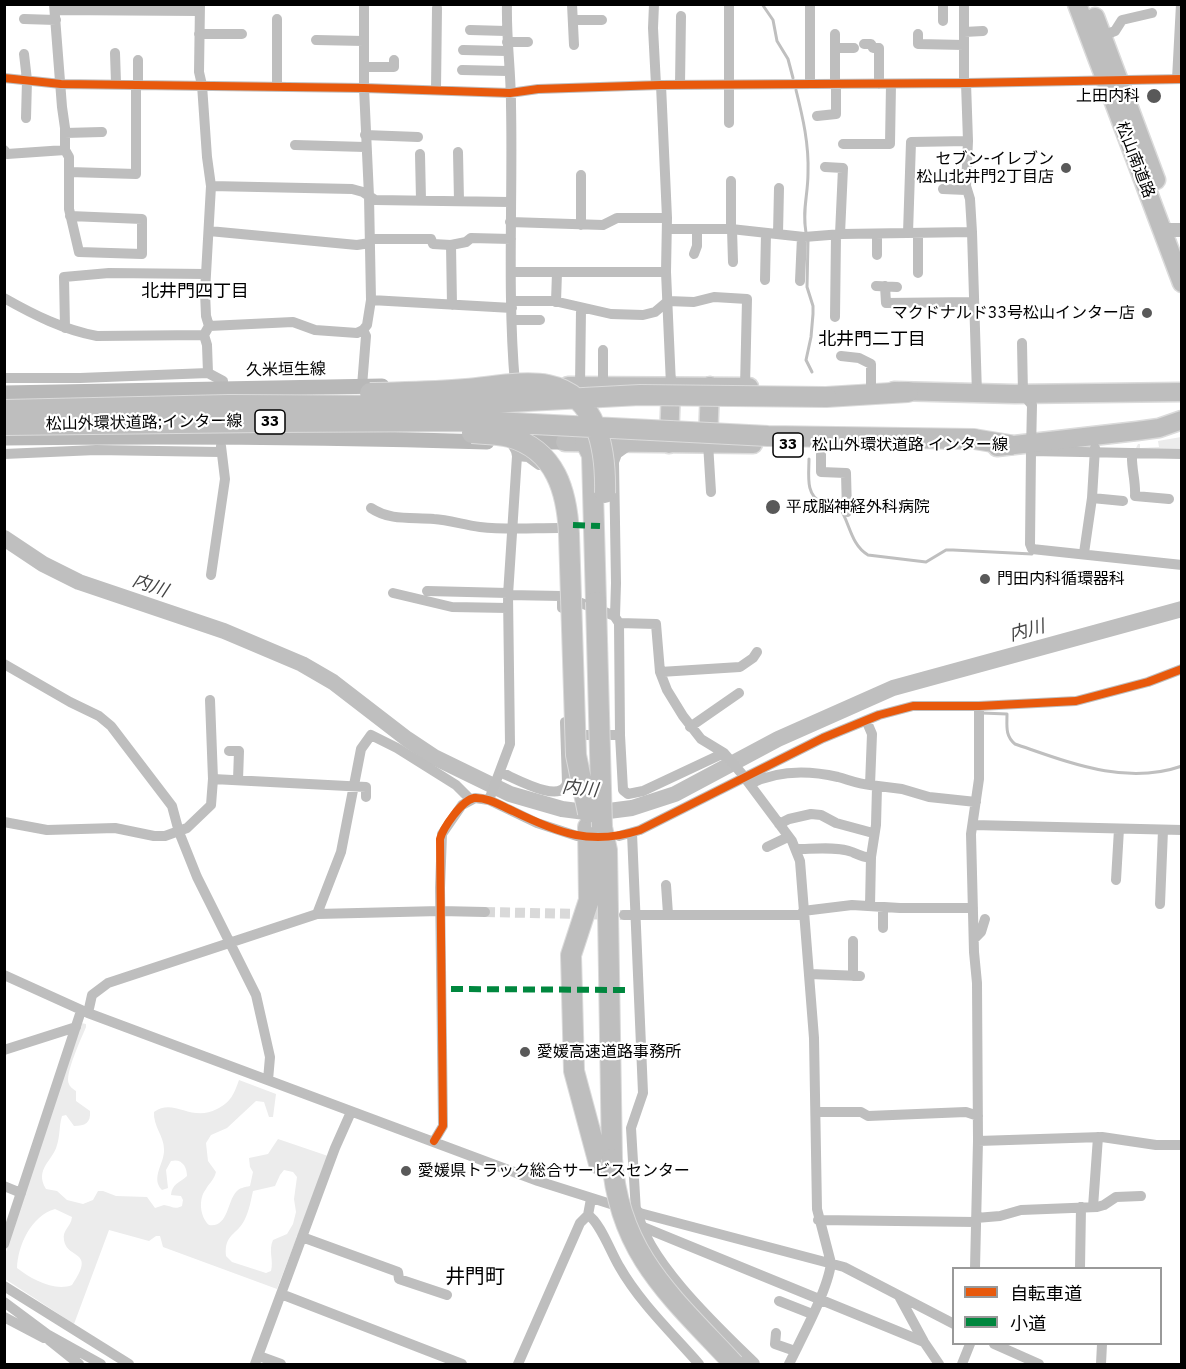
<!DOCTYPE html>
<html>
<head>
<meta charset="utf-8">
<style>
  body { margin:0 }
  #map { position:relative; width:1186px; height:1369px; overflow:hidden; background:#fff; font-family:"IBM Plex Sans","Noto Sans JP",sans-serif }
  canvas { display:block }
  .frame { position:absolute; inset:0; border:6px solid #000; pointer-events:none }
  .legend { position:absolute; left:952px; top:1267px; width:210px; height:78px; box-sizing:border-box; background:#fff; border:2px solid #999; margin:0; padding:8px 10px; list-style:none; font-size:18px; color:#000 }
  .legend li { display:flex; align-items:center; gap:12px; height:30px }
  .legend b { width:30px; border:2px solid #999 }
</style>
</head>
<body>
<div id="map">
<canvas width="1186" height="1369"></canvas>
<div class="frame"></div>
<ul class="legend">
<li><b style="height:8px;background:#e8590c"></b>自転車道</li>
<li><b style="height:8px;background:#00873e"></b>小道</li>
</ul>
</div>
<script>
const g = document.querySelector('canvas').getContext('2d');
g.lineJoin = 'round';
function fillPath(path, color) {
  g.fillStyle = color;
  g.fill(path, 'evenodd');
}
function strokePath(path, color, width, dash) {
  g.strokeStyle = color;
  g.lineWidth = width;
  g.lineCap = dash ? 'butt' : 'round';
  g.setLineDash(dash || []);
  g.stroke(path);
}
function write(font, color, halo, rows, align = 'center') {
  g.font = font + ' "IBM Plex Sans","Noto Sans JP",sans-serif';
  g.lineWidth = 4.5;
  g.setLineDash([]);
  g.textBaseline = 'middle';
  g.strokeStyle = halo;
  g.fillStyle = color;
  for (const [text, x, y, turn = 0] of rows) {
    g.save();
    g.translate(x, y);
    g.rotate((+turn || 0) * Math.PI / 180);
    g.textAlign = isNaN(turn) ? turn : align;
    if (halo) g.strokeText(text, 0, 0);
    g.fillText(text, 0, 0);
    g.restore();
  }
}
const green = new Path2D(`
  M1181,437V450H1135L1138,444H1140V448L1159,447L1158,441Z
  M81,1023L86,1024V1027C82,1037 64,1075 69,1084C69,1086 74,1090 76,1091V1101L90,1111C91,1123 85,1126 74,1126L66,1115L62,1116C59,1126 60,1136 57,1145C53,1161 34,1169 46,1189L57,1191L67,1200L83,1204L93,1200L98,1191H103L116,1196L147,1197L155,1208L164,1205C171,1206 175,1210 182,1206L183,1200L181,1196L171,1195C172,1184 179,1183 187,1176C187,1167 182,1158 171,1161L166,1170L168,1188L162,1190C150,1178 165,1163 164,1149C164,1136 153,1126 154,1112C174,1097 191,1123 217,1109C231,1102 234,1094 239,1080L276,1094L273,1117H269L264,1102L256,1101L227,1128L211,1135L206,1143L208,1161L216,1172C214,1180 210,1182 206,1189C198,1199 200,1217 209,1225C228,1228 227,1202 236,1192C239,1188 245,1187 250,1186L253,1172L250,1167L249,1158L268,1154L278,1139L328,1156L277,1289L163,1247L160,1236H156L149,1241L109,1230L74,1324L5,1279V1255ZM284,1170L293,1172L297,1177L294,1199L296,1212L293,1224L287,1234L273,1240C268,1251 274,1260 271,1271L266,1273L232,1262L226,1256C224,1233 237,1236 245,1219C249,1211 251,1200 253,1191L275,1186L280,1175ZM55,1209L72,1217C71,1227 62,1230 64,1240C67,1260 97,1249 72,1285C55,1292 31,1279 17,1268C18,1245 31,1216 55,1209Z`);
const stream = new Path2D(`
  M762,4L773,20L777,41L788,59L793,78
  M796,90C803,118 809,144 808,173C808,196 802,209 806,233
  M808,241L807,287L813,306V314L811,337L806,360L812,372
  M809,459C809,474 805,496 822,502C829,504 834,504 840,508C850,524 851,545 868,555L926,562L946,550H953L1032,554
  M982,713L1007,714C1007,726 1005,736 1015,744C1068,762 1125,786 1182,766`);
const river = new Path2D(`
  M4,538L43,564L79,582L224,631L302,664L333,682L407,739L434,757L510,794L562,809L593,813L632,808L675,794L778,739L893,688L1182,609`);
const minorTunnel = new Path2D(`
  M485,912L624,915`);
const minor = new Path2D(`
  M54,4L62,107L65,128V150L69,157V209L79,252L142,254V219L70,216
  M200,4L199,72L202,85L207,157L211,186L205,292L206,316L209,326L204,335L207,345L208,373L223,381L221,390
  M364,4V88L369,196L371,300
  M507,4C506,38 511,71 511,105C513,198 507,291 515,384
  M572,4L574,45
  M654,4L653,28L656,85
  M810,4V84
  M943,4V21
  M964,4V83
  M55,10L199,11
  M24,19L56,20
  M573,20H602
  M470,30L506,31
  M964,32L983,31
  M199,34H242
  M918,34V44L964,45
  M1102,36L1115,31L1122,20L1152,13
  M316,40L364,41
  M507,42H528
  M864,44H871L873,48H879V84
  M835,48H854
  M463,50L507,51
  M115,53L116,83
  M24,54L27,80L26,118
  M364,67H394V60
  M462,70L508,71
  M4,78L61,84L364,88L510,93L538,89L661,85L966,83L1182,79
  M1177,79L1181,4
  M966,83L968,141L966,186L970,199L972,232L977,394
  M138,84V60
  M835,84V34
  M661,85L667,218L666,272L671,385
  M680,85L681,16
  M277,87V19
  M436,90L437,8
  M817,116L836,114V84
  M729,123V4
  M65,133L102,132
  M365,135L418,137
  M843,144H890L891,84
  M295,145L365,147
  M4,150L7,154L65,150
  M458,152L459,201
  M420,154L421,200
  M825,167L843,168L840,234
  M69,172L136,174V84
  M581,175V225
  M211,186L352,189L363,192L375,200L510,202
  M943,189L966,190
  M510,222L603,225L617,218H667
  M667,229H731L804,237L842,234L972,232
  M731,229V181
  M732,229L733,262
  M209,231L357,245L370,243
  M908,233L911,142L968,141
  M918,233V273
  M778,234L779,188
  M877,234V255
  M370,239H431L433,244L451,245
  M694,254L697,246V229
  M511,272H666
  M765,280L766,233
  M800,281L802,237
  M876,286L897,287
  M885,286L886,303L974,302
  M4,298C34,315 64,330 97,336L204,335
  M512,301H554L611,314L643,315L655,312L668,301L694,302L714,297L747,299L745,387
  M556,302L557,272
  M452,305L451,245L466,242L471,238L511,239
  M835,317L836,235
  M512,320H540
  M209,326L293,322L315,330L357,333L363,330L367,325L371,300L512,308
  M65,328L64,277L109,273L206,274
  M1022,343L1023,394L1032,405L1031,451L1182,454
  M841,356L859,358L871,364V390
  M4,378H80L208,373
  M362,386L366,336L363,330
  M580,386L581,309
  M603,386V350
  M511,442L516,451L517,456L528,457L539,465
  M708,443L711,492
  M821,445V472L846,473L847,512
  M1031,451L1030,544L1032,549L1182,565
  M1132,453C1131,468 1136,481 1135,496L1169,499
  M4,454L96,450L220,452
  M1092,498L1123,501
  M371,508C390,521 412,517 434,519C449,520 464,525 480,527C506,530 533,528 559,528
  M1084,553L1092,498L1095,448
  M211,575L225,479L221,446
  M427,591L508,593
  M393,593L452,607L508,608
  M508,595L562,596V608
  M568,598L615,616L616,583L614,462L617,454L631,444
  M619,623L656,624L660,672L667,690L683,716L701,739L724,753L742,774L792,841L800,861L814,1038L817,1209L831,1263C828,1290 801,1339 789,1364
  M4,664L70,702L99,716L111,726L172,806L179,832L197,877L256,995L270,1057L268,1080
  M660,672L740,667L753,658L757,652
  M210,700L213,779
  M690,727L739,693
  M572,735H620L619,623L615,617
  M620,735L623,790L628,794L643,791L724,753
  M229,751H239L238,780
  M500,772C515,778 561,805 567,783L565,722
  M750,784C778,770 807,770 838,777C849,780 859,784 870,785L872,734L866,720
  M870,785L902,789L929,797L976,802
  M489,800L510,744L508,595L517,456
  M4,822L47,830L115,828L154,836H165L187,828L211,805L213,779L366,787V797
  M779,824L789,819L811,814L821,815L836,823L873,833
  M973,825L1182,830
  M632,833L643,1093L631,1128L636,1212
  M619,836L640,830L823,738L879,715L913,706H979L1076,701L1148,682L1182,669
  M767,847L788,837
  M797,849C812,849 838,846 852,852C859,855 863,857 871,858
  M1116,880L1119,829
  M666,885L668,914
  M1160,904L1163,830
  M870,906L871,857L876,825L877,787
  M803,911L852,905L900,908H973
  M317,914L341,852L361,749L371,735L397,748L456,785L470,799
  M624,915H803
  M883,928V907
  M974,939L981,932L985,919
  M810,974L860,976
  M4,975L88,1013L538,1181L636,1212L844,1267L954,1324
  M853,976V941
  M88,1013L92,995L108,983L317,914L440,911L485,912
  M4,1050L76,1027
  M816,1112H861L868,1116L966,1112L978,1116
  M434,1141L443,1126L440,888L442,834L462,805L475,798L489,800L537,823L577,836
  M978,1141L977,983L974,952L971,834L979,779V706
  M4,1186L21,1193
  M1093,1207L1098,1137
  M588,1215C600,1222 611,1253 619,1266C640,1303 672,1333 699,1364
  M976,1218L1000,1216L1021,1210L1097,1207L1104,1205L1116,1197L1141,1196
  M818,1220L976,1222
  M638,1225L924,1342
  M302,1237L398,1272L399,1279L447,1295
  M4,1244L81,1011
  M975,1268L978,1141L1102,1137L1156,1145H1182
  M1080,1268L1081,1207
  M4,1286L129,1364
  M281,1294L462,1364
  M899,1296L924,1342L939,1364
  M779,1301L812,1314
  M4,1302L47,1334L101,1364
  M4,1317L44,1338
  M776,1333L775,1344L795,1351
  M49,1340L79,1364
  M994,1344L1039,1364
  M259,1356L281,1364
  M255,1364L335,1148L351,1112
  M518,1364L580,1223L588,1215L591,1199
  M962,1364L970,1344
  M1101,1364L1102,1344`);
const tertiary = new Path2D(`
  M1162,230H1182
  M636,1212C643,1260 718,1330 753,1364`);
const secondary = new Path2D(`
  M4,393L382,386
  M4,438C165,436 326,437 487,442
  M523,442H565`);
const trunk = new Path2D(`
  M1077,4L1182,283
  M1095,17L1156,180
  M568,386L749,387
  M894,391L1015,394L1182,392
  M565,442L753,444
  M708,443L710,386
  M669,444L671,385
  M997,447L1137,431L1159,428L1182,420`);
const motorway = new Path2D(`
  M826,397L908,392
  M974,439L1010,445
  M585,441L592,455L596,602
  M588,827L589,900L571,955L574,1071L599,1164
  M602,827L607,850L612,1159`);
const motorwayBridge = new Path2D(`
  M370,393C402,392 434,392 466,389C491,387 524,380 548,385C598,395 606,451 605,493
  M4,410L229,405L433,406L640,395L826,397
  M4,425L264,422L475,421L768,436L974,439
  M472,433C484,434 498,434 509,437C556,450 567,492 569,534L576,755L588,813
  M596,602L602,827
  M612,1159C619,1255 673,1298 734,1364`);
const quiet = new Path2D(`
  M573,525L600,526
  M451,989L629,990`);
const cycleway = new Path2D(`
  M4,78L61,84L364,88L510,93L538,89L661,85L966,83L1182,79
  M434,1141L443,1126L440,839C443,828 462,800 474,798C488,797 501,806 513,811C558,833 591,846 640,830L823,738L879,715L913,706H979L1076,701L1148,682L1182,669`);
const markers = [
  [1154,96,8,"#595959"],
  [1066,168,6,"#595959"],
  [1147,313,6,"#595959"],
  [773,507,8,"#595959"],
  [985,579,6,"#595959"],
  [525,1052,6,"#595959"],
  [406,1171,6,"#595959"]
];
const shields = [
  [270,422,30],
  [788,445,30]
];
const shieldNames = [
  ["33",270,422],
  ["33",788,445]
];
const poiNames = [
  ["上田内科",1140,96,"right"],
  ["セブン-イレブン",1054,159,"right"],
  ["松山北井門2丁目店",1054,177,"right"],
  ["マクドナルド33号松山インター店",1135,313,"right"],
  ["平成脳神経外科病院",786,507],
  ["門田内科循環器科",997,579],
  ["愛媛高速道路事務所",537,1052],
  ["愛媛県トラック総合サービスセンター",418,1171]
];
const streetNames = [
  ["松山南道路",1135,160,69],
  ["久米垣生線",286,370,-1],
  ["松山外環状道路;インター線",144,423,-1],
  ["松山外環状道路 インター線",910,445]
];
const neighbourhoodNames = [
  ["北井門四丁目",195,292],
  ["北井門二丁目",872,340]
];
const waterNames = [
  ["内川",150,586,19],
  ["内川",1027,631,-15],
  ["内川",580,789,6]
];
const quarterNames = [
  ["井門町",475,1277]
];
fillPath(green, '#ececec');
strokePath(stream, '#bfbfbf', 3);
strokePath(river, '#bfbfbf', 16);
strokePath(minorTunnel, '#d9d9d9', 10, [10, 5]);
strokePath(trunk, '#dbdbdb', 21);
strokePath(motorway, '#dbdbdb', 22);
strokePath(minor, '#bebebe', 10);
strokePath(tertiary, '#bebebe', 14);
strokePath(secondary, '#b8b8b8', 15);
strokePath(trunk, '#bebebe', 18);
strokePath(motorway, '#bebebe', 20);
strokePath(motorwayBridge, '#dbdbdb', 22, []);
strokePath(motorwayBridge, '#bebebe', 20);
strokePath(quiet, '#00873e', 6, [12, 6]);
strokePath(cycleway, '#e8590c', 8);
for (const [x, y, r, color] of markers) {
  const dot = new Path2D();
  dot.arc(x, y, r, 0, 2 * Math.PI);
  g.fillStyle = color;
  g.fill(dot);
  strokePath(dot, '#fff', 2);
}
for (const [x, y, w] of shields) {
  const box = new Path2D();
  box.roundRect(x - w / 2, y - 12, w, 24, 4.5);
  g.fillStyle = '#fff';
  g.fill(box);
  strokePath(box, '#000', 1.5);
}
write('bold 15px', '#000', null, shieldNames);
write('16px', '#000', '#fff', poiNames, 'left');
write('16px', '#000', '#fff', streetNames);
write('18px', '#000', '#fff', neighbourhoodNames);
write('italic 18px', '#444', '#fff', waterNames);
write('20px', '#000', '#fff', quarterNames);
</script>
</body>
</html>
